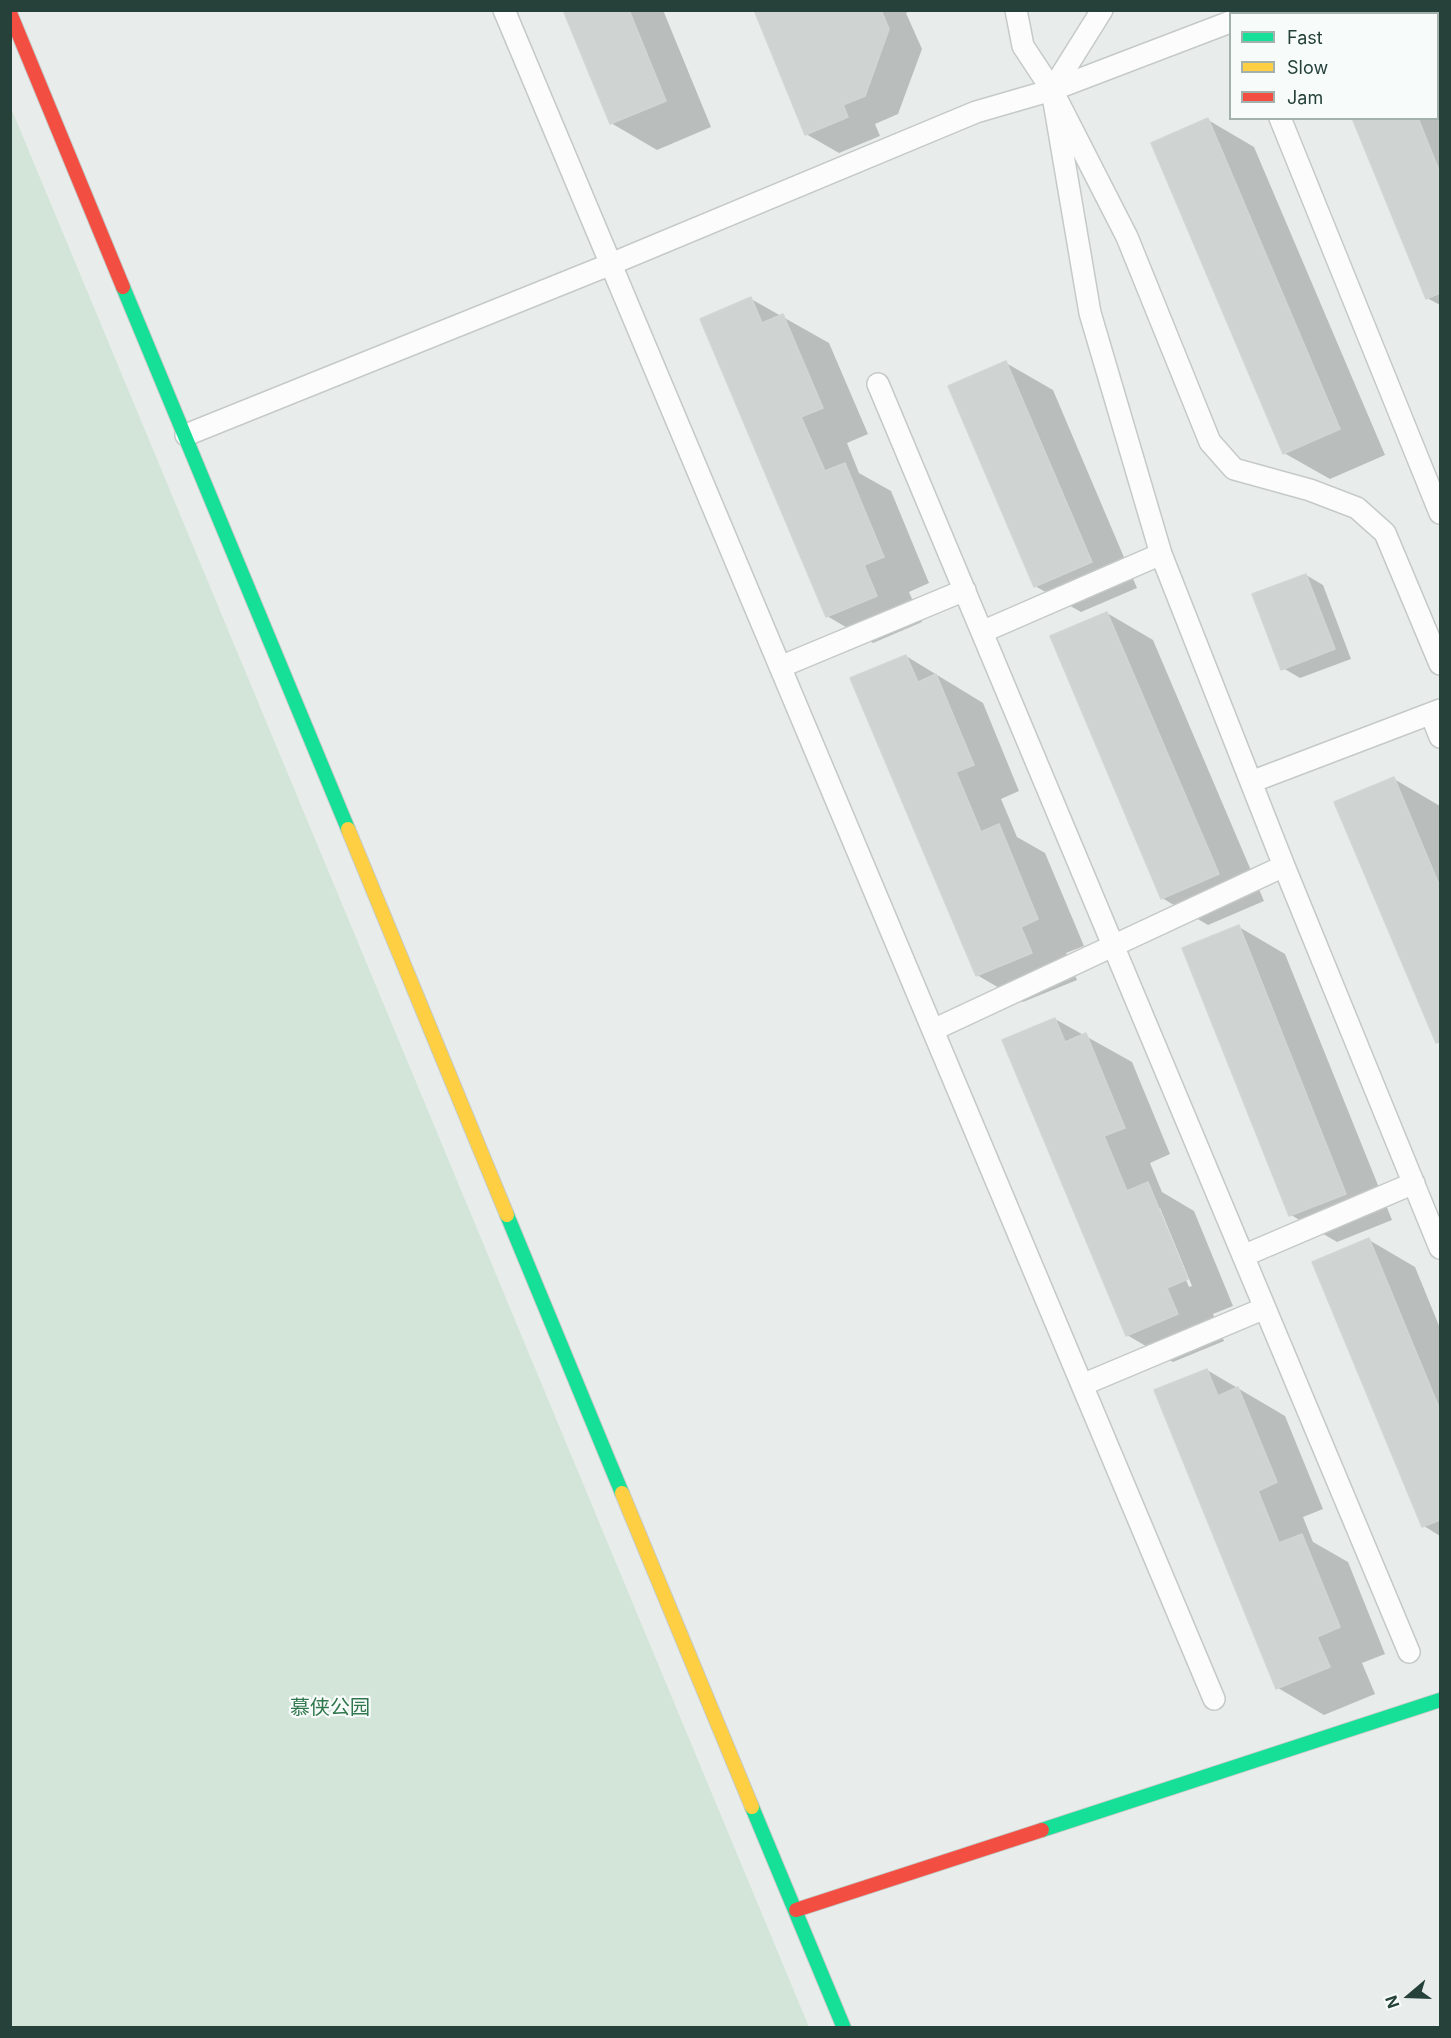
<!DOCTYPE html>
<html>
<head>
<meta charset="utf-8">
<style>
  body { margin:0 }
  #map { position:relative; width:1451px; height:2038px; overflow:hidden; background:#e8edeb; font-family:Inter,sans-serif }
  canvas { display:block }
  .frame { position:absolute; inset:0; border:12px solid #25413a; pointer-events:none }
  .legend { position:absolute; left:1229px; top:12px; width:210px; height:108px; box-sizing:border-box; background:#f7fbf9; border:2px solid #a3b1ad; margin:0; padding:8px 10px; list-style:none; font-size:18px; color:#25413a }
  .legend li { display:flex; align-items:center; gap:12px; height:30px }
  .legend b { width:30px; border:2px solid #a3b1ad }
  .north { position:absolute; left:1379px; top:1966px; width:60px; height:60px; -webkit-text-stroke:4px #f7fbf9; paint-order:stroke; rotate:251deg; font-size:16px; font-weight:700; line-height:24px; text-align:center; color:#25413a }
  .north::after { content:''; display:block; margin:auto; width:21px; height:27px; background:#25413a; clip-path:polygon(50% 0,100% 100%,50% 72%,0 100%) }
</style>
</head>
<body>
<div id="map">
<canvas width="1451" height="2038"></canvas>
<div class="frame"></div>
<ul class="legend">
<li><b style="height:8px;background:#16e098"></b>Fast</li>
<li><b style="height:8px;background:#ffcf43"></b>Slow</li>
<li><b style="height:8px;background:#f24e42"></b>Jam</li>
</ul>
<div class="north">N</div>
</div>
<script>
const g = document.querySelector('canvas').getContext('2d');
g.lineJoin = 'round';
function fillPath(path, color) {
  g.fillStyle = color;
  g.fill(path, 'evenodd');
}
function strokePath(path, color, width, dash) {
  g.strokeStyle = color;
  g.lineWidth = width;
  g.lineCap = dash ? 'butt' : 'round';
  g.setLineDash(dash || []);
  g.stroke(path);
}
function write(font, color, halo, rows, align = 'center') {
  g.font = font + ' Inter,"Noto Sans SC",sans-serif';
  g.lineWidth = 4.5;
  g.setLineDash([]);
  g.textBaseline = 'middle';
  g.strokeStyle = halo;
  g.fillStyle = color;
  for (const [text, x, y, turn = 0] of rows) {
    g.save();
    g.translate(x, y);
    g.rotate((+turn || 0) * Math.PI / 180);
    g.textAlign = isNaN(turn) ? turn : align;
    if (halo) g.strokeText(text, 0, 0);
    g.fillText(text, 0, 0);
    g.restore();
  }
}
const green = new Path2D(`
  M11,108L809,2027H11Z`);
const shadow = new Path2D(`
  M565,10H663L711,127L657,150L611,123Z
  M755,10H912L906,13L922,49L898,114L875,124L880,136L839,153L806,134Z
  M1373,10L1378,14H1366Z
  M1438,81L1440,89V305L1427,298L1353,118H1438Z
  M1208,120L1254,147L1385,455L1330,479L1284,453Z
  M751,299L829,343L868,434L847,443L859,473L891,491L929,583L909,592L922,622L873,643L827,616Z
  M1006,363L1053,390L1137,588L1081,612L1035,586Z
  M1306,575L1323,585L1351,659L1300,678L1283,668Z
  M1107,613L1153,640L1264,901L1208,925L1162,898Z
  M906,656L983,703L1019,791L1001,799L1017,837L1045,853L1084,946L1066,953L1077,980L1023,1002L977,975Z
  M1394,779L1440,806V1044L1437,1042Z
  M1239,927L1285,954L1392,1220L1337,1242L1291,1215Z
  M1055,1019L1132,1062L1170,1154L1150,1163L1162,1192L1194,1211L1233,1306L1213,1314L1224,1341L1173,1362L1127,1335ZM1156,1208H1160L1192,1286L1189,1287Z
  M1369,1240L1415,1267L1440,1328V1536L1424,1526Z
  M1207,1370L1285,1416L1323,1509L1303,1517L1313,1542L1348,1562L1385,1654L1362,1663L1375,1694L1324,1715L1278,1688Z`);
const building = new Path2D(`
  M563,10H629L666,101L610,124Z
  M754,10H881L889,29L865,96L843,105L848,117L805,135Z
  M1208,118L1340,429L1283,454L1151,143Z
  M1352,118H1418L1440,173V293L1426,299Z
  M751,297L762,323L783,314L823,408L801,417L825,471L845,463L884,557L864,565L877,596L826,617L700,319Z
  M1006,361L1092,562L1034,587L948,386Z
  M1306,574L1335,649L1281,670L1252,594Z
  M1107,612L1219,874L1161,899L1050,636Z
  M906,655L918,682L936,674L974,765L956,772L981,832L999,824L1038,919L1021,927L1032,953L976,976L850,678Z
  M1394,777L1440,887V1041L1436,1043L1334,802Z
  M1239,925L1346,1194L1289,1216L1182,948Z
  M1055,1018L1065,1042L1086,1033L1125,1128L1104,1136L1127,1191L1148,1182L1188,1279L1167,1288L1178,1314L1126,1336L1002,1040Z
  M1369,1238L1440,1410V1520L1422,1527L1312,1262Z
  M1207,1369L1218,1396L1238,1387L1277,1482L1258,1491L1279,1543L1302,1534L1340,1627L1317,1637L1330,1667L1276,1689L1154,1390Z`);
const lane = new Path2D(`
  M504,10L1214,1699
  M1016,10L1023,46L1052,90L1127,237L1210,442L1234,469L1310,490L1357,508L1385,533L1440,664
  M1252,14L1260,10
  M1052,90L1090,313L1161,554L1284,866L1440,1248
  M1052,90L1230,22
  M1280,118L1440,513
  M878,384L1409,1652
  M186,435L611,264L976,112L1052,90L1102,10
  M982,632L1161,554
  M780,667L965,590
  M1431,714L1440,737
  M1251,782L1440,710
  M933,1030L1284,866
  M1243,1256L1414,1183
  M1082,1385L1265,1308`);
const fast = new Path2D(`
  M123,287L348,829
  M507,1215L622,1493
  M752,1807L844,2028
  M1042,1830L1440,1700`);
const slow = new Path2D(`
  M348,829L507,1215
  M622,1493L752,1807`);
const jam = new Path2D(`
  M10,13L123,287
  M796,1910L1042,1830`);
const parkNames = [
  ["慕侠公园",330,1708]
];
fillPath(green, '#d2e5d8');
fillPath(shadow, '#0003');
fillPath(building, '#cfd4d2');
strokePath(building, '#d1d6d4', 1.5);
strokePath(lane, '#c5cac8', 24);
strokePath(fast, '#c4cac8', 16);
strokePath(slow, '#c4cac8', 16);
strokePath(jam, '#c4cac8', 16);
strokePath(lane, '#fcfcfc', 21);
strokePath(fast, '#16e098', 14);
strokePath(slow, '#ffcf43', 14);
strokePath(jam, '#f24e42', 14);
write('20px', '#30774d', '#f7fbf9', parkNames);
</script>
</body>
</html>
